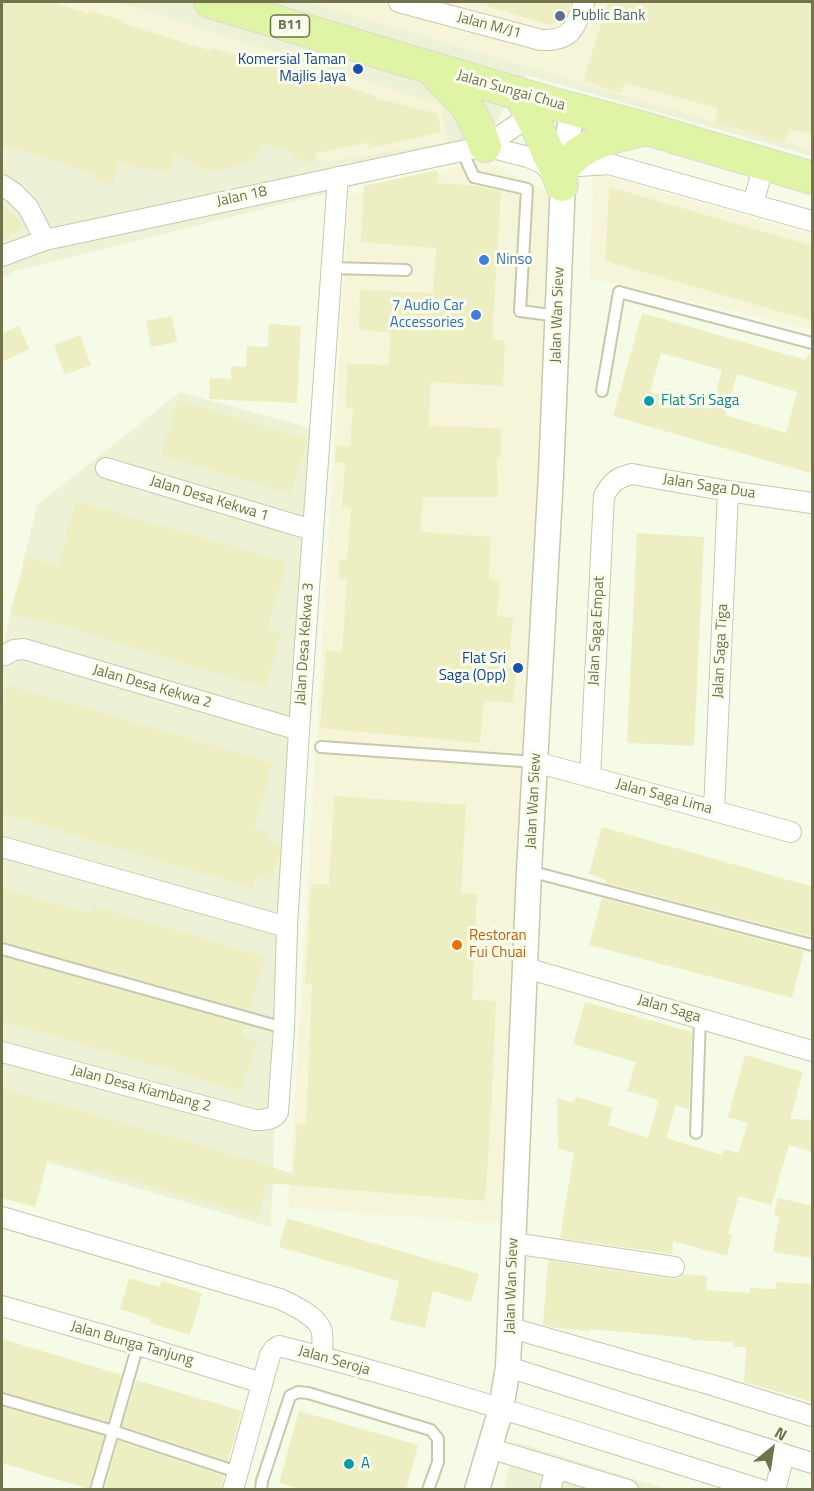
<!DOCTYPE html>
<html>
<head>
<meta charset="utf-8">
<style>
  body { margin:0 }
  #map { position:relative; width:814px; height:1491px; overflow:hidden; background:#f6fbe7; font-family:"Titillium Web",sans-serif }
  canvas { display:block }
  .frame { position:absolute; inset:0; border:3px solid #72724d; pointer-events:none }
  .north { position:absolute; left:742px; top:1419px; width:60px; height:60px; -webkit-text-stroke:4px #fafeed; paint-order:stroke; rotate:30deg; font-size:16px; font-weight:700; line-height:24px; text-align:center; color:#72724d }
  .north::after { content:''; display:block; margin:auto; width:21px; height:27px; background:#72724d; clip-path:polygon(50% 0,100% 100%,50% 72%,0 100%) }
</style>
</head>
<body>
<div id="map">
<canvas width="814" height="1491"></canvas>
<div class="frame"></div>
<div class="north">N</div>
</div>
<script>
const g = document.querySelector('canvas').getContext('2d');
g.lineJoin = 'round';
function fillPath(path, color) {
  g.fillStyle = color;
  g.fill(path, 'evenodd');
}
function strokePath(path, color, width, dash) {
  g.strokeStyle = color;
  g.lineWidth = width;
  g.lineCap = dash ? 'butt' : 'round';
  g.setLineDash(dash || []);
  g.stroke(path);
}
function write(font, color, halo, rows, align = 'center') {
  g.font = font + ' "Titillium Web",sans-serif';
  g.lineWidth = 6;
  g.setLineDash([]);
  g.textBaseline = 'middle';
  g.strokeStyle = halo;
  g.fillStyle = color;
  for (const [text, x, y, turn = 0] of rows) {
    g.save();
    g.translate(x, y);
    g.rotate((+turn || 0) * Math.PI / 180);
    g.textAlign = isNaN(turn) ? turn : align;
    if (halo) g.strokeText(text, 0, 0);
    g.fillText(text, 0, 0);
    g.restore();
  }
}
const residential = new Path2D(`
  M2,2H812V156L526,75L475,156L15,271L2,278Z
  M180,392L314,429L286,834L271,1227L2,1149V649L37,505Z
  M516,1442L667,1489L503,1490Z`);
const commercial = new Path2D(`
  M2,2H119L442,105L447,142L328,162L2,64Z
  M308,2H623L812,59V151Z
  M486,160L553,195L502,1223L288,1208L349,196Z
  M593,172L812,235V329L590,278Z`);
const building = new Path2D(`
  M2,2H53L88,14L89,10L122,21L121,23L211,51L212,48L258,62V60L300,75L301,72L376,96L375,98L438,114L441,132L368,149L370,142L317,153L313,164L293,157L294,153L262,143L253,161L210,172L173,154L169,173L117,163L113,184L94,180L95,175L81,172L82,170L16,148L15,151L2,145Z
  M488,2H571L568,12L551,25L487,6Z
  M608,2H813V135L789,129L785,142L714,122L718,108L624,83L621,93L583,81Z
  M438,170L437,183L478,186L501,191L492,340L505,341L503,386L430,382L429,426L501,428V458L497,457L498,497H423L420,532L491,537L489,579L500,581L497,616L513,618L508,667L516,668L513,703L484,700L480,743L320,728L326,650L342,652L347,579H339V560H347L351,508L342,507L345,463L335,462L336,446L350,447L353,408L346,407L347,364L389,365L390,332L359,330L360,290L433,293L436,248L361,242L364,186Z
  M609,187L813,246V321L605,261Z
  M2,204L24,226L2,240Z
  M642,313L806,360L808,354L813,355V465L810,473L613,416ZM661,353L722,370L711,409L650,392ZM737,374L797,392L786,433L725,415Z
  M172,316L177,342L151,347L146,321Z
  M269,324L301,326L297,403L209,399L210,378L231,379V366L246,367L247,346L268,347Z
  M19,326L29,349L2,362V334Z
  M80,335L91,365L65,375L54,345Z
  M178,400L307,440L291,494L161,455Z
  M76,501L287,562L267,629L282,633L265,688L39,619L38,622L10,613L27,556L58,566Z
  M637,533L704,537L694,746L627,743Z
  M7,685L273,763L254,828L269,833L267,840L280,844V852L271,880L257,876L253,888L62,832L63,830L2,813V705Z
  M334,796L466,805L461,893L477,894L472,1000L496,1001L491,1115L485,1201L266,1183L258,1217L93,1170L92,1172L48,1159L35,1207L2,1198V1088L254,1161L293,1174L297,1124L306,1125L312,984H305L311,884L329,885Z
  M602,827L813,887V937L605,883L606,880L589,874Z
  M2,888L90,914L93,906L265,957L249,1010L2,942Z
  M602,898L804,951L792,998L589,945Z
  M2,957L245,1025L242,1036L257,1040L242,1091L2,1021Z
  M585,1002L692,1032L689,1109L676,1105L666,1138L722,1155L724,1149L738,1153L748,1123L728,1117L745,1055L803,1072L790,1119L813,1120V1152L789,1145L771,1205L739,1196L728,1234L732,1235L727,1256L673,1241L672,1254L560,1238L574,1153L558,1148L557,1098L574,1103L576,1097L613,1108L608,1125L648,1138L659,1100L627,1091L636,1062L573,1044Z
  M778,1198L813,1206V1258L773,1252L779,1216L774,1215Z
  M287,1218L479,1274L471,1302L433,1291L425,1328L390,1320L399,1281L279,1247Z
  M548,1260L672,1279L679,1278L683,1274L707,1276L706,1290L750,1293V1288L776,1289V1282L813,1284V1402L744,1382L746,1347H733L734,1342L691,1340V1338L590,1329V1331L556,1328L543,1325Z
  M129,1278L160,1287L161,1281L202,1293L190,1335L149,1323L151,1319L120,1309Z
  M2,1339L122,1375L108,1422L2,1392Z
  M136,1380L242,1411L228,1461L122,1426Z
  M2,1407L104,1436L89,1489L2,1463Z
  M299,1411L418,1445L406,1490H303L279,1483Z
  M118,1441L224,1476L221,1490H104Z`);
const service = new Path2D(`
  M462,151L474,177L527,189L520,311L558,316
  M331,268L406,270
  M602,391L619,292L812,343
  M321,747L536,762
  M529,871L812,945
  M2,949L284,1028
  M696,1133L700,1018
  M2,1399L113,1431L237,1472
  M96,1490L138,1345
  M261,1490L262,1481L290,1396L298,1392L308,1393L431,1430L438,1439V1462L428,1490`);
const minor = new Path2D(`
  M399,2L541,40C573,41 575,27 584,2
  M485,146L528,157L544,164L553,175
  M564,167L609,164L812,221
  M2,185L14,193L28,207L45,240
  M753,204L764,164
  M2,256L45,240L485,146L539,110
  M106,468L312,530
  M5,655L14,650L24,649L299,730
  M536,762L791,832
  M590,777L604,496C612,481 617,478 632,474L728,491L812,503
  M714,810L728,491
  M2,847L287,927
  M526,968L812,1051
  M2,1052L255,1120C264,1120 274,1120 278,1112L284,1028L287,927L299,730L338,177
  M2,1217L280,1299C293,1305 319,1317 322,1332C323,1340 322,1349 322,1357
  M513,1243L674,1267
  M2,1306L138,1345L262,1383
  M511,1328L712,1385L812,1416
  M508,1367L812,1463
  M489,1448L628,1490
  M233,1490L270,1355L274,1349L279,1346C441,1387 601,1440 762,1490
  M550,1490L556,1468
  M775,1490L784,1455`);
const tertiary = new Path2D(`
  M477,1490L501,1409L508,1367L529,871L551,475L564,156L573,109`);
const primary = new Path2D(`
  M210,2L550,103L647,129L812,178
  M432,69C441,81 452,89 461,100C473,113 479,130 485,146
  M519,93L538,129L549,155L555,166L562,185
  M564,167C585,142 612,137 643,130`);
const markers = [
  [560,16,6,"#5c6f8a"],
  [358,69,6,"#1a4fb4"],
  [484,260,6,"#3f7fe0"],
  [476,315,6,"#3f7fe0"],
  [649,401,6,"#0f9aa8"],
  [518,668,6,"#1a4fb4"],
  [457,945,6,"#e8710a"],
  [349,1464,6,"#0f9aa8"]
];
const shields = [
  [290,26,39]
];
const shieldNames = [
  ["B11",290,26]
];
const serviceNames = [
  ["Public Bank",572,16]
];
const streetNames = [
  ["Jalan M/J1",489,26,15],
  ["Jalan Sungai Chua",511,91,16],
  ["Jalan 18",242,197,-12],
  ["Jalan Wan Siew",558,315,-88],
  ["Jalan Saga Dua",709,487,9],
  ["Jalan Desa Kekwa 1",209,499,17],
  ["Jalan Saga Empat",597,631,-87],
  ["Jalan Desa Kekwa 3",305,644,-86],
  ["Jalan Saga Tiga",721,651,-87],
  ["Jalan Desa Kekwa 2",152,687,16],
  ["Jalan Saga Lima",664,797,15],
  ["Jalan Wan Siew",534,801,-87],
  ["Jalan Saga",669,1009,16],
  ["Jalan Desa Kiambang 2",141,1089,15],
  ["Jalan Wan Siew",512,1286,-88],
  ["Jalan Bunga Tanjung",132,1344,16],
  ["Jalan Seroja",334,1361,16]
];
const transitNames = [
  ["Komersial Taman",346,60],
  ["Majlis Jaya",346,77],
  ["Flat Sri",506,659],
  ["Saga (Opp)",506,676]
];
const shopNames = [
  ["Ninso",496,260],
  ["7 Audio Car",464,306,"right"],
  ["Accessories",464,323,"right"]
];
const cultureNames = [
  ["Flat Sri Saga",661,401],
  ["A",361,1464]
];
const foodNames = [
  ["Restoran",469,936],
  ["Fui Chuai",469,953]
];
fillPath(residential, '#edf2d6');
fillPath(commercial, '#f7f5d9');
fillPath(building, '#edeec1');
strokePath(service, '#c7c9ab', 14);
strokePath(minor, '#c7c9ab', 22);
strokePath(tertiary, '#c7c9ab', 27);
strokePath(primary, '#dadad1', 34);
strokePath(service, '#fff', 10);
strokePath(minor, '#fff', 20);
strokePath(tertiary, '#fff', 24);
strokePath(primary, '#e0f4a5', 32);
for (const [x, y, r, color] of markers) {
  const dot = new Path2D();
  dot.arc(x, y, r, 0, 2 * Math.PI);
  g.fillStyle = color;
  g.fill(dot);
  strokePath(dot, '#fafeed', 2);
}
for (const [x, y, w] of shields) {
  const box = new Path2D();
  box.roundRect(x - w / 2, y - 11, w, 22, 4.5);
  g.fillStyle = '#fafeed';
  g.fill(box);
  strokePath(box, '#72724d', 1.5);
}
write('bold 14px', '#72724d', null, shieldNames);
write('15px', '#4e5e75', '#fafeed', serviceNames, 'left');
write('15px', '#72724d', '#fafeed', streetNames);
write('15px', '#164399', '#fafeed', transitNames, 'right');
write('15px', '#366cbe', '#fafeed', shopNames, 'left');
write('15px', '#0d838f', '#fafeed', cultureNames, 'left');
write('15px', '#c56008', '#fafeed', foodNames, 'left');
</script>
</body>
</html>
